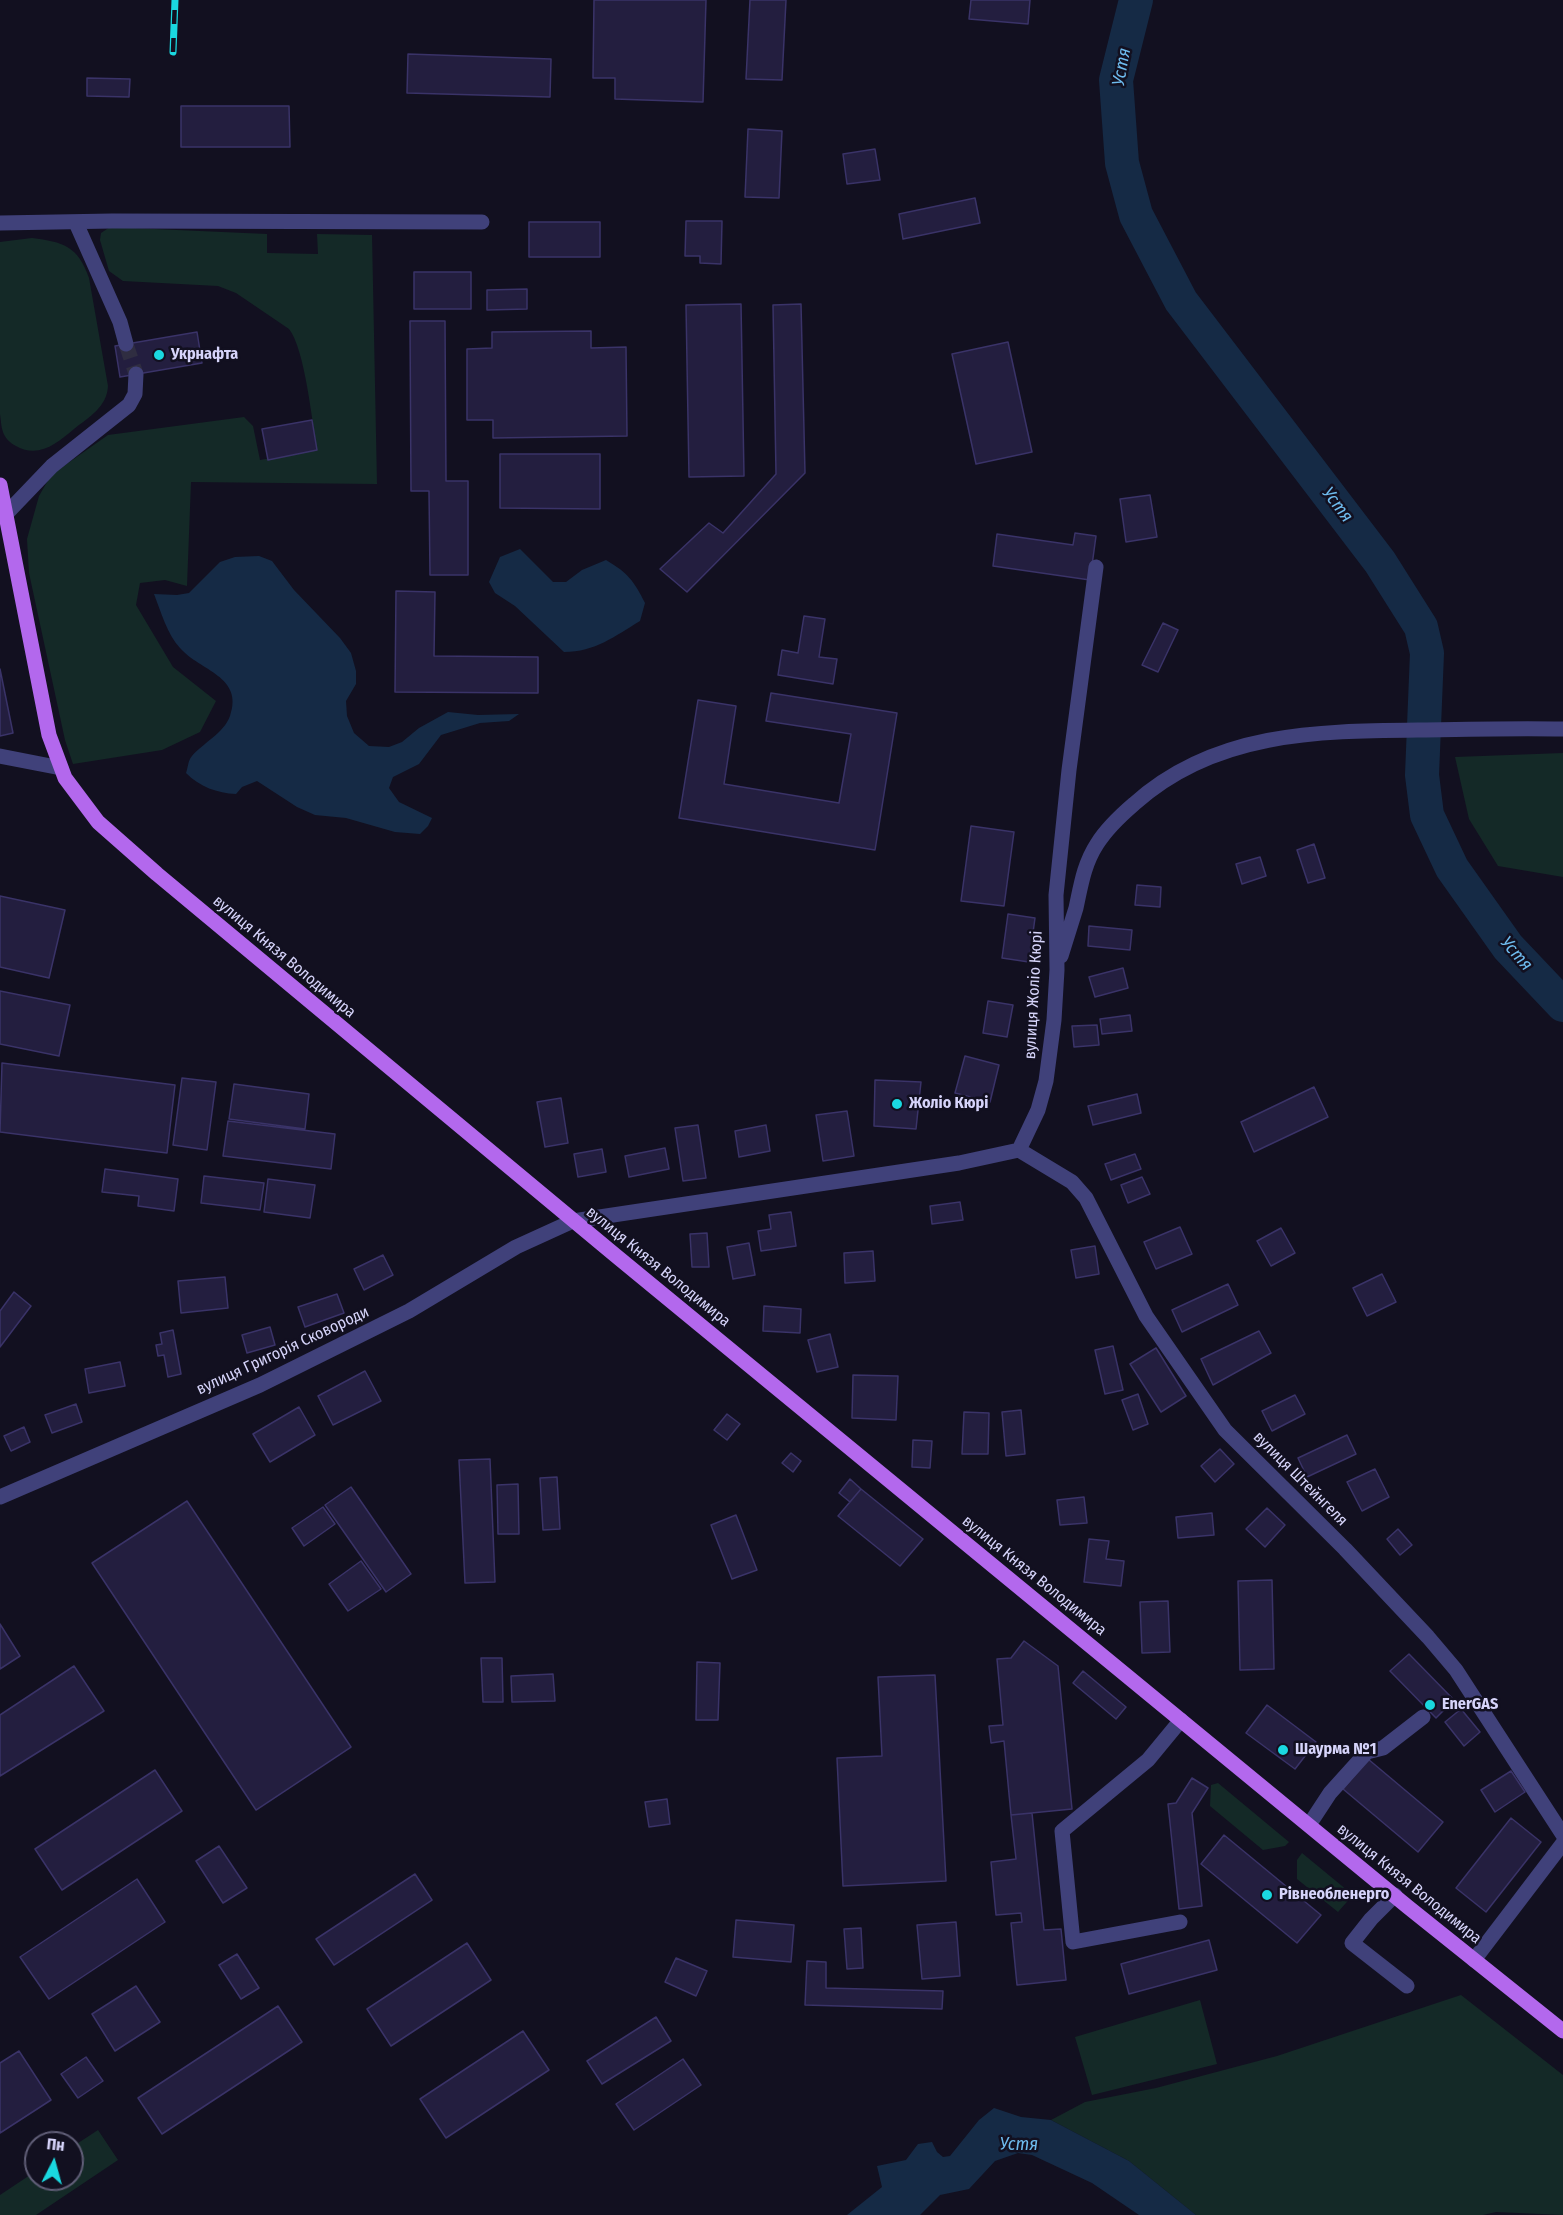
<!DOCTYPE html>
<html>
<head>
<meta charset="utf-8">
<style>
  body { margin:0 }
  #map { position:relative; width:1563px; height:2215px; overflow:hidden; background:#121020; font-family:"Fira Sans Condensed",sans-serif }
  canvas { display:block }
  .north { position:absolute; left:24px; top:2131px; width:60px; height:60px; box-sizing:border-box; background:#121020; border:2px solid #605e77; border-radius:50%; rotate:6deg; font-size:16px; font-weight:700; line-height:24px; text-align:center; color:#d6d4fa }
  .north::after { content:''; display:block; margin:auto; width:21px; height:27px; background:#1ad8e0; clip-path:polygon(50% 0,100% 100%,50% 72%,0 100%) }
</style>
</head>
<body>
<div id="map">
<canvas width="1563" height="2215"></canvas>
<div class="north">Пн</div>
</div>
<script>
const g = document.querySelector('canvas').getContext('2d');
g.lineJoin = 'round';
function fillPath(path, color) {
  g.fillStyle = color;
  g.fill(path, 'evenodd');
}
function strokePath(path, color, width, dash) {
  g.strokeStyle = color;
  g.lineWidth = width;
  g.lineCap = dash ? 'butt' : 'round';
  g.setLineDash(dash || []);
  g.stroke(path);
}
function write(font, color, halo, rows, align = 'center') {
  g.font = font + ' "Fira Sans Condensed",sans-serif';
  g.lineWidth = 5;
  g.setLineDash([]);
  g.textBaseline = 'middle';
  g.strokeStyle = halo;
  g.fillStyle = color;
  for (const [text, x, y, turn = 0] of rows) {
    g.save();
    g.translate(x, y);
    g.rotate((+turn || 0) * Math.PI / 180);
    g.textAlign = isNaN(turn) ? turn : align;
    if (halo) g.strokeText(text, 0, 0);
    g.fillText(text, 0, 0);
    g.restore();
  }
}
const green = new Path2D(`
  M110,227L267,234V253L318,254L317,234L372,235L377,484L191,482L187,586L165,580L140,583L136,605L173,667L216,701L200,732L162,750L73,764L65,740L29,573L27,539L39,496L51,475L108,435L244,417L253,426L260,460L317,450C312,422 305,349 289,329L236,293L218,286L123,281L109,271L100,240L101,233Z
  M32,238C63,242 78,246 89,278L108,386C107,407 89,417 74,429C57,443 39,459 16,446C10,443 5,438 3,432C1,427 1,420 0,414V242Z
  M1563,753V877L1498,866L1469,819L1455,757Z
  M1218,1783L1289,1842L1285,1846L1263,1850L1210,1806L1211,1785Z
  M1302,1853L1353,1895L1338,1912L1297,1879V1860Z
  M1461,1995L1563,2075V2215L1496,2212L1483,2215H1196L1129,2161L1051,2120L1085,2102L1156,2088L1277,2056Z
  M1200,2000L1217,2064L1092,2095L1075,2037Z
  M98,2130L118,2160L36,2215H0V2195L36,2171V2179H72V2147Z`);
const water = new Path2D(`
  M520,549L553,582H566L582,570L606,560C628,573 634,581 645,603L640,621C615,636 595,652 564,652L515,606L495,593L489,582L500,557Z
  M259,556L272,561L294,590L340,638L351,653L356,671V684L346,701L347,716L354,733L369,746L389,747L402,742L419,728L448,712L478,715L519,714L509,721L480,723L441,735L419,764L393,777L389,788L399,802L432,818L428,826L420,834L395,832L346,818L315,815L297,807L257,781L242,787L236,794C217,793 200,787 186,773C188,768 188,760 192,756C203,743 224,733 230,716C244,676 200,671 180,648C167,634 161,612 154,594L177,595L189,593L220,562L235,557Z
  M994,2108L1021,2117L1051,2120L1129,2161L1196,2215H1139L1092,2183L1032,2155L1018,2153L995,2161L969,2189L940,2195L920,2215H847L882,2187L877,2166L906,2160L918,2144L932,2142L937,2152L943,2157L950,2156L979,2120Z`);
const river = new Path2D(`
  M1136,0L1116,80L1122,163L1136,215L1181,301L1380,562L1421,627L1427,653L1422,775L1427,815L1452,868L1508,947L1563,1005`);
const building = new Path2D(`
  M594,0H706L703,102L615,99V78H593Z
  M750,0H786L782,80L746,79Z
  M971,0H1030L1028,24L969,19Z
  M408,54L551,59L550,97L407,93Z
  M87,78L130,79L129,97L87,96Z
  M181,106H289L290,147H181Z
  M748,129L782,131L779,198L745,197Z
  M875,149L880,180L847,184L843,154Z
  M975,198L980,223L903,239L899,214Z
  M686,221H722L721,264L700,263V256H685Z
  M529,222H600V257H529Z
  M414,272H471V309H414Z
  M527,289V309L487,310V290Z
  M741,304L744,476L689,477L686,305Z
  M801,304L805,473L687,592L660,569L709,523L723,533L776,474L773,305Z
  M410,321H445L446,481H468V575H430L429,491H411Z
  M591,331V348L626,347L627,436L493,438V420H467V349L492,348V332Z
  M197,332L202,363L120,377L115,346Z
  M1008,342L1032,452L976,464L952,354Z
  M312,420L317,450L268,460L262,429Z
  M500,454H600V509L500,508Z
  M1150,495L1157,537L1126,542L1120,499Z
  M1075,533L1096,536L1090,580L993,566L997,534L1073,545Z
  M396,591L435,592L434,656L538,657V693L395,692Z
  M804,616L825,619L819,657L837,659L833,684L778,675L782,650L798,653Z
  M1163,623L1178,630L1158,672L1142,665Z
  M0,669L13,733L0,736Z
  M771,693L897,713L875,850L679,818L698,700L736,706L724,784L839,803L851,734L766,721Z
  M971,826L1014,832L1004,906L961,901Z
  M1314,844L1325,878L1308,883L1297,850Z
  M1260,857L1266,876L1242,884L1236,864Z
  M1137,885L1161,887L1160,907L1135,905Z
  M0,896L65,910L49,978L0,967Z
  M1008,914L1035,918L1029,962L1002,958Z
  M1089,926L1132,930L1130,950L1088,946Z
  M1123,968L1128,988L1095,997L1089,977Z
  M0,991L70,1005L59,1056L0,1044Z
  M988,1001L1013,1005L1007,1037L983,1033Z
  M1130,1015L1132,1031L1102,1034L1100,1019Z
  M1097,1025L1099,1045L1074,1047L1072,1026Z
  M965,1056L999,1065L990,1102L955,1093Z
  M2,1063L175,1085L167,1153L0,1132Z
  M182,1078L216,1082L207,1150L173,1145Z
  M875,1080L921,1082L916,1129L874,1126Z
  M234,1084L309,1094L305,1129L229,1119Z
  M1314,1087L1328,1117L1254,1152L1241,1122Z
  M1137,1094L1141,1113L1093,1125L1088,1106Z
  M561,1098L568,1143L545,1147L537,1102Z
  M847,1111L854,1156L823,1161L816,1115Z
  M228,1121L335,1134L331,1169L223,1156Z
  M698,1125L706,1178L683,1181L675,1128Z
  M766,1125L770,1151L739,1157L735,1131Z
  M665,1148L669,1169L629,1177L625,1156Z
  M602,1149L606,1172L578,1177L574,1154Z
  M1135,1154L1141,1169L1111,1180L1105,1164Z
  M105,1169L178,1179L174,1211L138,1206L139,1196L102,1192Z
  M204,1176L264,1183L260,1210L201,1203Z
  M1142,1177L1150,1194L1128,1203L1121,1185Z
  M268,1179L315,1185L310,1218L264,1212Z
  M960,1202L963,1220L932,1224L930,1206Z
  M791,1212L796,1246L761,1251L758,1231L771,1229L769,1215Z
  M1180,1227L1192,1254L1156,1269L1144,1242Z
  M1281,1228L1295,1253L1271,1266L1257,1241Z
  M707,1233L709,1267H692L690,1234Z
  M749,1243L755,1275L733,1279L727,1247Z
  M1095,1246L1099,1274L1076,1278L1071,1250Z
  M873,1251L875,1281L845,1283L844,1253Z
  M383,1255L393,1275L364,1290L354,1269Z
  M1382,1274L1396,1302L1367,1316L1353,1288Z
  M225,1277L228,1308L181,1313L178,1281Z
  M1228,1284L1238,1305L1182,1332L1172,1310Z
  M14,1292L31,1306L0,1347V1311Z
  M337,1294L344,1313L305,1327L298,1307Z
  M764,1306L801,1309L800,1333L763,1331Z
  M270,1327L275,1345L247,1353L242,1335Z
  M173,1330L181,1374L168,1377L164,1355L158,1356L156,1345L162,1344L160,1333Z
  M1259,1331L1271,1353L1213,1385L1201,1359Z
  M830,1334L838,1367L817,1372L808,1340Z
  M1113,1346L1123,1390L1105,1394L1095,1350Z
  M1156,1348L1186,1396L1161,1412L1130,1364Z
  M120,1362L125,1386L89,1393L85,1369Z
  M365,1371L381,1401L333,1425L318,1396Z
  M853,1375L898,1376L896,1420L852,1418Z
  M1138,1394L1148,1424L1133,1430L1122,1400Z
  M1295,1395L1305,1414L1272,1431L1262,1411Z
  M76,1404L82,1422L52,1433L45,1415Z
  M299,1407L315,1435L270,1462L253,1434Z
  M1021,1410L1025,1454L1006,1456L1002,1412Z
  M964,1412L989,1413L988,1454H962Z
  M727,1414L740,1424L727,1440L714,1430Z
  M24,1427L30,1442L11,1451L4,1436Z
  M1347,1435L1356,1454L1307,1477L1298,1458Z
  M913,1440L932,1441L930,1468L912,1467Z
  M1220,1449L1234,1464L1215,1482L1201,1466Z
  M791,1453L801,1461L793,1472L782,1463Z
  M490,1459L495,1582L465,1583L459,1460Z
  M1375,1469L1389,1497L1362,1511L1347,1482Z
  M557,1477L560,1529L543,1530L540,1478Z
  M850,1479L861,1489L850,1502L839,1493Z
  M518,1484L519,1534H498L497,1485Z
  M351,1487L411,1574L386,1592L325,1505Z
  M861,1489L923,1539L900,1566L838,1516Z
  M1084,1497L1087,1523L1060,1525L1057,1500Z
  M187,1501L351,1747L256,1810L92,1563Z
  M323,1507L335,1524L304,1546L292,1528Z
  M1267,1508L1285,1525L1265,1547L1246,1529Z
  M1212,1513L1214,1535L1178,1538L1176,1517Z
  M736,1515L757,1570L732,1579L711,1525Z
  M1398,1529L1412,1545L1400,1555L1387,1539Z
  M1089,1539L1109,1541L1106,1559L1124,1561L1121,1586L1084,1582Z
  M361,1561L381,1589L348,1611L329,1584Z
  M1272,1580L1274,1669L1240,1670L1238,1581Z
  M1168,1601L1170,1652L1142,1653L1140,1602Z
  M0,1624L20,1656L0,1669Z
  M1024,1641L1058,1666L1072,1809L1011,1815L1004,1741L991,1743L989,1726L1003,1725L997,1659L1011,1658Z
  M1409,1654L1454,1700L1436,1718L1390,1671Z
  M481,1658H502L503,1702H483Z
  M697,1662L720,1663L718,1720H696Z
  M74,1666L104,1711L0,1776V1715Z
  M1083,1671L1126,1707L1116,1719L1073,1683Z
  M553,1674L555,1701L512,1702L511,1676Z
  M935,1675L946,1881L843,1886L837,1758L882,1756L878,1677Z
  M1267,1705L1316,1742L1295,1769L1246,1733Z
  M1461,1709L1480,1732L1464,1746L1445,1722Z
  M1368,1759L1443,1822L1418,1852L1343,1789Z
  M155,1770L182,1811L62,1890L35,1849Z
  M1511,1771L1525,1792L1495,1812L1481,1790Z
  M1192,1778L1208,1788L1192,1813L1202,1906L1179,1909L1168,1804L1176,1803Z
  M667,1799L670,1824L649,1827L645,1802Z
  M1032,1813L1044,1930L1061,1929L1066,1980L1017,1985L1011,1923L1022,1922L1021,1913L996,1915L991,1862L1016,1859L1011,1815Z
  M1511,1818L1541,1842L1486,1912L1456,1888Z
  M1224,1835L1321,1915L1297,1943L1201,1864Z
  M219,1846L247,1888L223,1903L196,1861Z
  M415,1874L432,1900L334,1965L316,1939Z
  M137,1879L165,1922L49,1999L20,1957Z
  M736,1920L794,1925L791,1962L733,1957Z
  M956,1922L960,1976L922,1979L917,1925Z
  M861,1928L863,1968L847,1969L844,1929Z
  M1209,1940L1217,1970L1129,1994L1121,1964Z
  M467,1943L491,1980L391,2046L367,2009Z
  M237,1954L259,1988L241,1999L219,1965Z
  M676,1958L707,1971L696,1996L665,1982Z
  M807,1961L826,1962V1988L943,1991L942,2009L805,2005Z
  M136,1986L160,2022L115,2051L92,2014Z
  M278,2006L302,2042L162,2134L138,2098Z
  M656,2017L671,2041L602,2084L587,2061Z
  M523,2031L549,2070L446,2138L420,2099Z
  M19,2051L51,2100L0,2133V2063Z
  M86,2057L103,2081L78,2098L61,2074Z
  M683,2059L701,2085L634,2130L616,2104Z`);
const minorTunnel = new Path2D(`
  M126,344L136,374`);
const minor = new Path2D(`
  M0,223L112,221L482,222
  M76,223L120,322L126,344
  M6,514L52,466L129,405L135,394L136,374
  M0,756L61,768
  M1061,956C1066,940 1071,924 1076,908C1081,885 1084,864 1097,844C1107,828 1120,816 1134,804C1216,730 1322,731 1426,730C1472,729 1518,728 1563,729
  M1019,1150L1072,1182L1086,1198L1146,1316L1225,1430L1345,1549L1428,1637L1456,1670L1563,1835
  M0,1497L260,1385L409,1311L516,1247L573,1221L959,1163L1019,1150L1038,1110L1046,1081L1054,1020L1057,970L1056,895L1069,770L1096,567
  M1309,1825L1330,1793L1367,1752L1383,1748L1423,1717
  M1395,1895L1371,1919L1352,1943L1407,1986
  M1180,1922L1073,1942L1062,1831L1148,1760L1181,1720
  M1474,1960L1563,1843`);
const major = new Path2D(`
  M0,485L49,735L65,778L98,822L157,874L615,1255L1408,1907L1563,2031`);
const rail = new Path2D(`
  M173,52L175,0`);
const markers = [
  [159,355,6,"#1ad8e0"],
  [897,1104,6,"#1ad8e0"],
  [1430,1705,6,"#1ad8e0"],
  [1283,1750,6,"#1ad8e0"],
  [1267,1895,6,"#1ad8e0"]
];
const poiNames = [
  ["Укрнафта",171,355],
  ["Жоліо Кюрі",909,1104],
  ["EnerGAS",1442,1705],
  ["Шаурма №1",1295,1750],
  ["Рівнеобленерго",1279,1895]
];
const streetNames = [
  ["вулиця Князя Володимира",284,957,40],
  ["вулиця Жоліо Кюрі",1034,995,-87],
  ["вулиця Князя Володимира",658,1267,39],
  ["вулиця Григорія Сковороди",283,1351,-25],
  ["вулиця Штейнгеля",1300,1479,45],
  ["вулиця Князя Володимира",1034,1576,39],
  ["вулиця Князя Володимира",1409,1884,39]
];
const waterNames = [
  ["Устя",1122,67,-80],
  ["Устя",1337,505,53],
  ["Устя",1516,954,49],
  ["Устя",1019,2145]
];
fillPath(green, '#142927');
fillPath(water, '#152a45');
strokePath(river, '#152a45', 34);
fillPath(building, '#231e3f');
strokePath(building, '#3a3368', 1.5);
strokePath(minorTunnel, '#2f2d41', 15, [15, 8]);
strokePath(minor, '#40417a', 15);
strokePath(major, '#b368ed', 15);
strokePath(rail, '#1ad8e0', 7);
strokePath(rail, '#121020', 4.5, [14]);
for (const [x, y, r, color] of markers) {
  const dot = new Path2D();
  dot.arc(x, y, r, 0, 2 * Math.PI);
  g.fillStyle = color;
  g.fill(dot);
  strokePath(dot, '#121020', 2);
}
write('bold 16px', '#d6d4fa', '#121020', poiNames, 'left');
write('16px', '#d6d4fa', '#121020', streetNames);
write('italic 18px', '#6ebbee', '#121020', waterNames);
</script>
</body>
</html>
